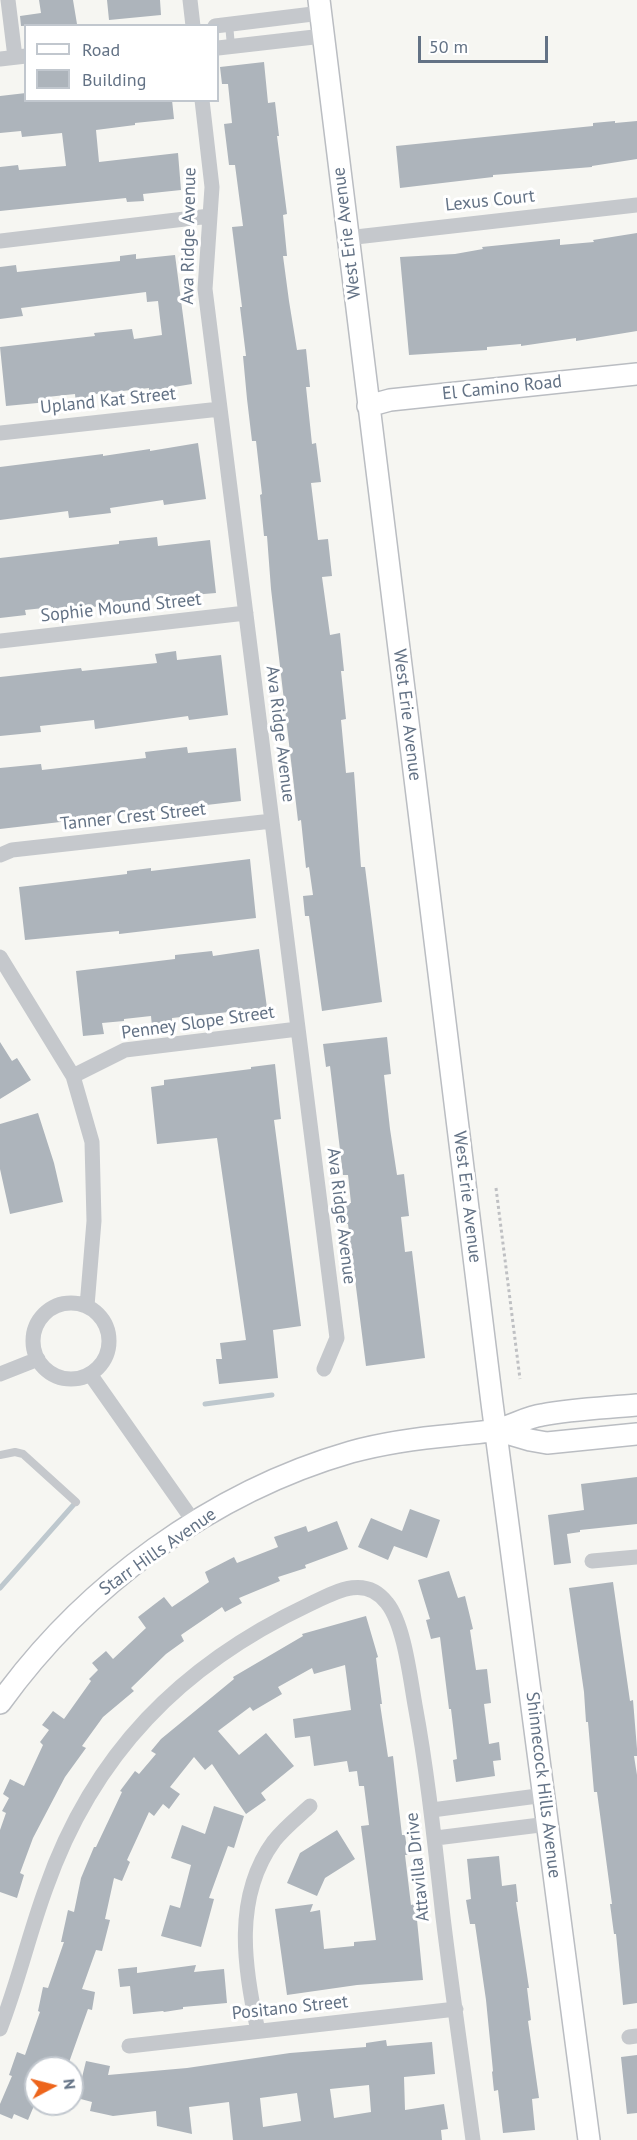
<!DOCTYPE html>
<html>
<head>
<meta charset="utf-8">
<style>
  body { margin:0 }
  #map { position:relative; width:637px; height:2140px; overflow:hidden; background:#f6f6f2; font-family:"PT Sans",sans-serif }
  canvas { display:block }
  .legend { position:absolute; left:24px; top:24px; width:195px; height:78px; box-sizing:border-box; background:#fff; border:2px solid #c1c7ce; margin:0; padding:8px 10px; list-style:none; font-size:18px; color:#637285 }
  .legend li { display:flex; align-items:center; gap:12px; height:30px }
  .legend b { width:30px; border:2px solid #c1c7ce }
  .north { position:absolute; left:24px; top:2056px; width:60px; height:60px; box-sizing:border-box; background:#fff; border:2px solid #c1c7ce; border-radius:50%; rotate:83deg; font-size:16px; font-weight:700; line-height:24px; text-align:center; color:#637285 }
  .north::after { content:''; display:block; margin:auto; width:21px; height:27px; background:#ed651c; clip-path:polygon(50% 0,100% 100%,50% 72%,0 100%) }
  .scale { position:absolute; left:418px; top:36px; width:130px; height:27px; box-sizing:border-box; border:3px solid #637285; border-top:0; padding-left:8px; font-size:18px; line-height:21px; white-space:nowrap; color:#637285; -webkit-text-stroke:4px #fff; paint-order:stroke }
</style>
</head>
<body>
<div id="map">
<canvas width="637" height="2140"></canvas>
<ul class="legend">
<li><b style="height:8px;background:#fff"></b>Road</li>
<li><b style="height:16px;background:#adb4bb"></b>Building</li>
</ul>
<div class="north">N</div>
<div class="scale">50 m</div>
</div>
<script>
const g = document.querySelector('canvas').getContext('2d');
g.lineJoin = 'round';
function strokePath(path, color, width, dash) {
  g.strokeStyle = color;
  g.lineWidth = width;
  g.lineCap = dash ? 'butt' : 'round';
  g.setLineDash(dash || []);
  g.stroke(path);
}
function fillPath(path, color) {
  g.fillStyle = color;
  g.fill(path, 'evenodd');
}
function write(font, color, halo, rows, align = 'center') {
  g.font = font + ' "PT Sans",sans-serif';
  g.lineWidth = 6;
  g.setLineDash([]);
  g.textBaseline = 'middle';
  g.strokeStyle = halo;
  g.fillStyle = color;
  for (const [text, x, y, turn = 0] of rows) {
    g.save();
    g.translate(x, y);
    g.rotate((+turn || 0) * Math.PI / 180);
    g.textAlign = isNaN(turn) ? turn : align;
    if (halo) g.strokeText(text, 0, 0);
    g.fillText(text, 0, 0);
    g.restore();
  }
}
const stream = new Path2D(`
  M205,1404L272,1395
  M0,1588L76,1502`);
const building = new Path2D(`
  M39,0H73L77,24L21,26L20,16L41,13Z
  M107,0H160L161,15L109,20Z
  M264,62L268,103L275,102L279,136H277L287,214L283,215L287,256H283L289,301L297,350L306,349L310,387H306L312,444L316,443L321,482L311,483L318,540L328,539L332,576L322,577L330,635L340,633L344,671H341L346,719L341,720L346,773L354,772L361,867H365L382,1002L322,1011L309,916H305L303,896L313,895L309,867L306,868L301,820L298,821L271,589L267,536H264L260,495L262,494L256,441H252L247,399L243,356H246L240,307H242L232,227L243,226L235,165H229L224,124L232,123L228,84H222L220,67Z
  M26,93V100H172L174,119L135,123V125L96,130L99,162L178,153L181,190L143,194L144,201L127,202L126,198L0,211V167L18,165L19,170L66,166L62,133L22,137L21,131L0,133V96Z
  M615,121V123L637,121V159L592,166V167L493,175V177L400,188L396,146L593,126V123Z
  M637,233V331L576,341V338L521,346V344L487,347V350L409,355L400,257L455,254L483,249L482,247L560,239V245L594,242L593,240Z
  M136,254V259L175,255L192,384L149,391V388L96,394V401L76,404L75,394L47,397L48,402L6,406L0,347L95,336L94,333L132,329L134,339L162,335L158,301L147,302L146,292L21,308L23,316L0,319V267L16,265L17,272L120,261V256Z
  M198,443L206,499L164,505L163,500L110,508L111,513L69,518L68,511L0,520V467L103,454V456L150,449V451Z
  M157,537L158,546L210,540L216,593L120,601L121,604L73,609L74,615L54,618L53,607L25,610L26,615L0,618V558L119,544V541Z
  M176,651L177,660L221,655L228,715L189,720L188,716L95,729L94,720L40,726L41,732L0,736V677L81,668L82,671L157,663L155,654Z
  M187,747L188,753L236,748L241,801L0,829V768L41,764L42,770L146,758L145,752Z
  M250,859L256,918L119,934V931L25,940L19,887L127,874V871L151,868V871Z
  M259,949L267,1008L172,1018V1025L152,1027L151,1016L124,1019V1021L102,1023L104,1034L83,1036L76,971L175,959V955L212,951L213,956Z
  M387,1037L391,1074L384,1075L390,1129L397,1175L404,1174L409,1216L401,1217L405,1252L412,1251L425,1358L366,1366L348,1224H344L341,1204L351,1203L348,1175H343L330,1066L326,1067L323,1044Z
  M0,1042L12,1061L17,1058L31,1080L0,1099Z
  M275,1064L281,1119L274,1120L301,1326L273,1330L278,1378L219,1384L216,1359H222L220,1343L246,1340L217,1138L157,1144L151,1087L164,1085V1080L251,1069V1067Z
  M38,1113L54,1163L63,1202L10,1214L0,1169V1124Z
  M637,1477V1524L580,1530V1532L567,1534L571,1563L554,1565L548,1515L584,1510L581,1484Z
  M410,1509L440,1520L427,1558L394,1546L388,1560L358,1547L371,1518L402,1531Z
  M337,1521L348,1549L305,1565L306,1568L278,1577L280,1581L239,1598L242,1603L225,1612L222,1607L181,1635L184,1641L166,1654L131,1688L134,1691L103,1717L82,1746L86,1748L65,1777L33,1838L20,1873L24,1875L17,1898L0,1892V1830L6,1813L2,1811L9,1798L3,1794L10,1779L24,1786L43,1745L40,1742L49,1730L42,1725L53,1711L64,1719L91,1681L89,1679L98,1670L92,1663L106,1651L113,1659L146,1628L138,1617L164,1597L172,1607L209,1582L205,1572L234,1557L237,1563L278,1547L274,1537L306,1526L308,1532Z
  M449,1571L458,1598L465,1596L473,1629L470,1630L476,1670L487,1669L491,1703L484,1704L489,1744L499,1742L501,1760L493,1761L495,1776L456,1782L453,1760L457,1759L451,1709H449L440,1637L431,1639L426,1620L430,1619L418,1580Z
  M613,1582L630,1701L633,1700L637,1749V1756H634L637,1775V2003L623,2005L616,1934H614L610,1904H612L597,1792H594L588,1722H586L584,1692L569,1588Z
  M366,1616L378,1657L376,1658L382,1704H380L388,1757L393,1756L402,1835H405L408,1855H405L411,1905L415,1904L417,1920L423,1980L357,1985L287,1995L275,1909L313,1904L310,1912L320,1910L324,1949L354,1946V1942L376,1940L361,1826L369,1825L364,1786H359L357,1771L349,1772L347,1761L314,1766L310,1736L295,1738L293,1719L351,1710L345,1665L314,1674L312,1668L278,1687L282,1694L253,1711L250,1707L218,1731L239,1755L266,1733L294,1766L261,1793L266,1800L246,1814L212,1764L205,1770L194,1757L170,1787L180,1794L169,1809L163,1804L154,1816L149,1812L127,1860L130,1862L122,1881L114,1878L105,1919L110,1920L102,1951L96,1950L82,1989L95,1992L92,2010L88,2009L67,2068H36V2101L28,2120L14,2114L12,2119L0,2114V2104L12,2076L9,2075L17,2052L25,2055L40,2012L38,2011L43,1987L48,1988L64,1942H61L68,1910L74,1912L81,1878L94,1847H96L122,1792L120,1791L135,1771L139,1774L156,1754L151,1751L161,1739L234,1679L233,1677L303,1636L302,1634Z
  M214,1806L244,1816L234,1848L228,1846L209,1898L214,1899L201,1947L161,1936L170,1905L180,1908L191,1865L171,1858L182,1825L205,1834Z
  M337,1830L355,1859L325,1878L317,1896L287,1883L300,1853Z
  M499,1856L502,1886L516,1884L518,1902H516L529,1988H527L531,2020L528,2021L539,2098L532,2099L535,2130L503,2133L498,2090L494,2091L492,2072L493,2071L486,2000L475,1924H470L466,1900L471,1899L467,1859Z
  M196,1965L194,1972L224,1969L227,2003L183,2007V2009L164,2012L163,2011L133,2014L130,1986L120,1987L118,1969L137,1967V1973Z
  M386,2040L387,2046L432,2042L435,2074L404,2077L405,2110L444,2104L448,2129L441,2130L442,2140H233L229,2102L189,2107L192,2134L157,2126L156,2111L113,2116L90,2111L92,2102L77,2098L86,2061L110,2066L108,2075L187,2068L290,2053L366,2047V2043ZM369,2085L371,2112L334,2118L330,2089ZM297,2093L301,2121L263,2127L260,2098Z
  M637,2055V2113L627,2114L621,2057Z`);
const path = new Path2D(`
  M496,1188L520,1379`);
const lane = new Path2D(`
  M229,24L231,46
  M0,1455L15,1452L23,1454L76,1502`);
const street = new Path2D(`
  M8,0L15,57
  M190,0L193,26
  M215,26L321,13
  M218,48L323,36
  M0,59L26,56
  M202,100L212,187L205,289L337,1338L324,1369
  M347,238L637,205
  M0,241L210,216
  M0,433L220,409
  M0,641L246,613
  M0,855L12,850L272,821
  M0,957L73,1076L92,1142L94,1221L87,1306
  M73,1076L125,1050L298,1029
  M33 1341a38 38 0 1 1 76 0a38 38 0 1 1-76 0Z
  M0,1374L38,1359
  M90,1374L194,1522
  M592,1561L637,1557
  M432,1810L545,1795
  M436,1838L548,1824
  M0,2029C18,1983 29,1934 46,1888C93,1754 181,1665 308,1605C335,1592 365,1574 387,1603C404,1624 410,1677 415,1705C428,1775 435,1846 443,1917C452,1991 463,2066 473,2140
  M258,2031C244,1968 233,1897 274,1841C284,1828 298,1817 310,1806
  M629,2037L637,2036
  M129,2046L456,2009`);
const secondary = new Path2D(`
  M319,0L492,1403L589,2140
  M368,406L390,400L637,374
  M496,1430L530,1440L547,1443L637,1434
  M0,1703C84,1586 212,1492 351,1452C384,1443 420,1438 454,1435C468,1433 482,1433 495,1430C511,1427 526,1417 542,1415C573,1409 606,1408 637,1405`);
const streetNames = [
  ["Lexus Court",490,201,-6],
  ["West Erie Avenue",347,233,-97],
  ["Ava Ridge Avenue",189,236,-89],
  ["El Camino Road",502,388,-6],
  ["Upland Kat Street",108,401,-6],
  ["Sophie Mound Street",121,608,-6],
  ["West Erie Avenue",407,715,83],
  ["Ava Ridge Avenue",280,734,83],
  ["Tanner Crest Street",133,817,-6],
  ["Penney Slope Street",198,1023,-8],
  ["West Erie Avenue",467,1197,83],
  ["Ava Ridge Avenue",341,1216,83],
  ["Starr Hills Avenue",158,1552,-35],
  ["Shinnecock Hills Avenue",543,1785,83],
  ["Attavilla Drive",418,1867,-96],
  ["Positano Street",290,2008,-6]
];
strokePath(stream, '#bec8ce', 5);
fillPath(building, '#adb4bb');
strokePath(secondary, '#babdc2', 24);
strokePath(path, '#bfc0c3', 3, [3, 3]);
strokePath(lane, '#c5c8cc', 8);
strokePath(street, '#c5c8cc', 15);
strokePath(secondary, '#fff', 21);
write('18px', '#637285', '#fff', streetNames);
</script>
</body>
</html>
